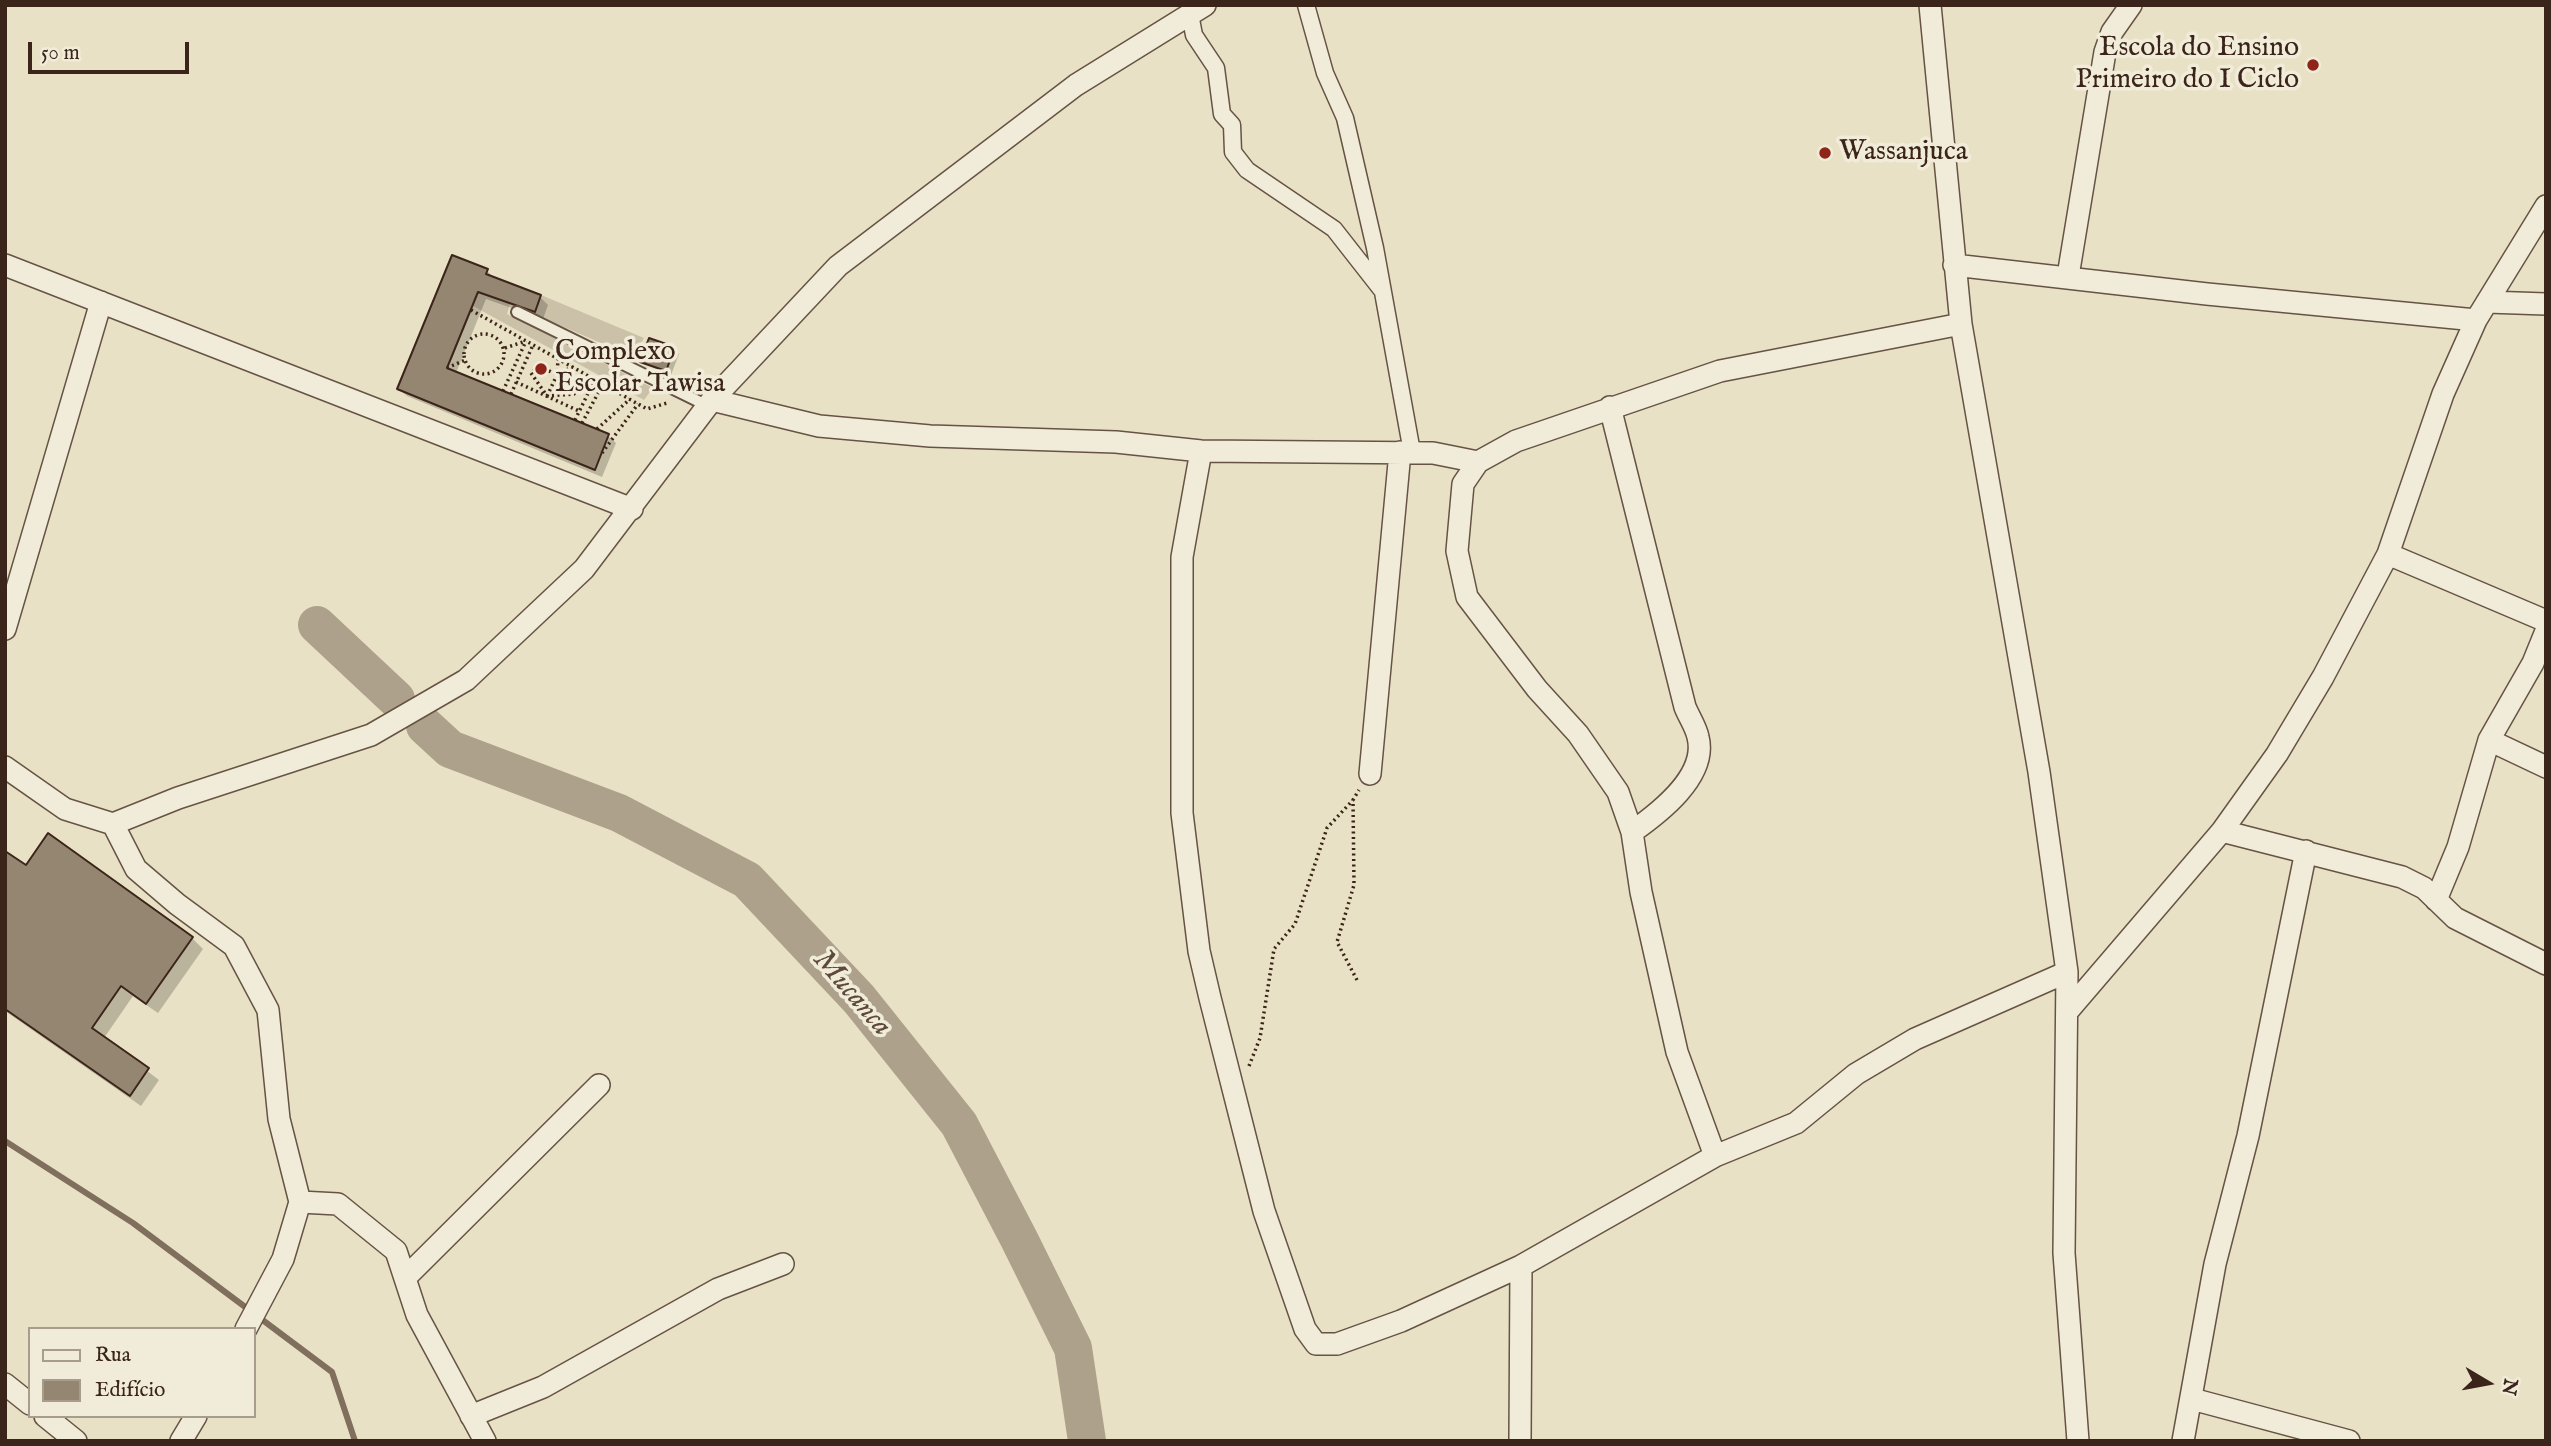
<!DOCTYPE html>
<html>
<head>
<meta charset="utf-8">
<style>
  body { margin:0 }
  #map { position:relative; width:2551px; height:1446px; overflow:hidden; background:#e9e1c5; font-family:"IM FELL English",serif }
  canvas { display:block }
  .frame { position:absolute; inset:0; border:7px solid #3b2419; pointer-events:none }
  .legend { position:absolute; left:28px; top:1327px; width:228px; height:91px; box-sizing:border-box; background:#f1ecd9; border:2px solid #a89c8c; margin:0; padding:9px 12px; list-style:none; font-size:21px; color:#3b2419 }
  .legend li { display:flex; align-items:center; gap:14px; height:35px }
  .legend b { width:35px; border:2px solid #a89c8c }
  .north { position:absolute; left:2453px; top:1348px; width:70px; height:70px; -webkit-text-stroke:5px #f1ecd9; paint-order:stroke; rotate:100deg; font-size:19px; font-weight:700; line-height:28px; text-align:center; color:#3b2419 }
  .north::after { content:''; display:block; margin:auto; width:24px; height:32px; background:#3b2419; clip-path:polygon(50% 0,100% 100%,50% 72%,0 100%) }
  .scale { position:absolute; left:28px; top:42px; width:161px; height:32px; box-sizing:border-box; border:4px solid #3b2419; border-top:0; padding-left:9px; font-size:21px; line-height:24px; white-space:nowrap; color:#3b2419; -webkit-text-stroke:5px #f1ecd9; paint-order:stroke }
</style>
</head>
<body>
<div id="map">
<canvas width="2551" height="1446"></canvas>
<div class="frame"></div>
<ul class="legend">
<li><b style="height:9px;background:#f1ecd9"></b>Rua</li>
<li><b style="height:19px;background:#958672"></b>Edifício</li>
</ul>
<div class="north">N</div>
<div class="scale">50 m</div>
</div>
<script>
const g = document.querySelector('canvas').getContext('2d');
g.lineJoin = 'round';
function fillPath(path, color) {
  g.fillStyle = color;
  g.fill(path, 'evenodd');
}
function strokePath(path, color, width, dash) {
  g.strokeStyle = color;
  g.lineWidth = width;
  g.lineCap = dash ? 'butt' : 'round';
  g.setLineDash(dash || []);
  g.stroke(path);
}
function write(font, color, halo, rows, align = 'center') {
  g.font = font + ' "IM FELL English",serif';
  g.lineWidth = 7;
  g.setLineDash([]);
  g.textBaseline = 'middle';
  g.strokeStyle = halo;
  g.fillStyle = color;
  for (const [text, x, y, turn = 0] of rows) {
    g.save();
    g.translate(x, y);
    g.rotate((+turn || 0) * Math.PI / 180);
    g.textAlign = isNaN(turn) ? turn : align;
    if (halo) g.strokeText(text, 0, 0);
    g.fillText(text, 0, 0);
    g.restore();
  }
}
const green = new Path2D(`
  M479,292L510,304L507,314L653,388L644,400L473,306Z
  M541,295L644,338L633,357L534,314Z`);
const shadow = new Path2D(`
  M487,271L495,279L540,297L548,305L543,319L486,299L456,373L608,436L616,443L602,477L407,396L399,389Z
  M674,349L679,354L671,375L643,361Z
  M5,853L27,868L192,938L203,949L158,1013L133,996L104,1038L159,1080L141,1106L5,1011Z`);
const stream = new Path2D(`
  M5,1141L133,1223L332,1372L355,1441`);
const river = new Path2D(`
  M317,625L396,699
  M425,726L450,749L619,813L747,880L859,999L959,1124L1019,1239L1073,1348L1087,1441`);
const building = new Path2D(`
  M452,255L488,269L486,274L541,295L535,312L478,292L447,368L609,434L595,470L397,389Z
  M649,338L675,347L666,371L640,362Z
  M48,833L193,937L146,1004L121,986L92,1028L149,1068L130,1096L5,1009V851L26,865Z`);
const path = new Path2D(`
  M471,310L647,409L667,403
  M464 354a20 20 0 1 1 40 0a20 20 0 1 1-40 0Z
  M505,348L526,341
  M539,366L574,383L577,388L574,394L547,396L531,373Z
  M447,368L465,360
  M557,375L572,367
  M516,382L579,411
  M503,391L526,341
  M511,394L533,345
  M547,396L557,375L558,359
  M575,420L595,379
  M582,423L603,384
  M597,429L630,399
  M602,453L638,404
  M1357,980L1337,942L1354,885L1353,800L1359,790
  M1249,1066L1260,1038L1274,949L1295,924L1327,828L1353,800`);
const service = new Path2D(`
  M517,312L708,406`);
const pedestrian = new Path2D(`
  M1306,5L1325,73L1345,118L1375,248L1412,452
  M1190,14L1194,35L1216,68L1222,114L1232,125L1233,152L1247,170L1334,229L1381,289`);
const minor = new Path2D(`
  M1930,5L1961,324L2039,772L2067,972L2064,1253L2078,1441
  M5,265L632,509
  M1954,265L2207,294L2476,320
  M2068,276L2105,52L2112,32L2131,5
  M2487,302L2546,304
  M712,400L819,426L930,436L1116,442L1201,451L1433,453L1478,462L1516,441L1720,371L1961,324
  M1610,407L1685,707C1689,717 1696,727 1698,737C1708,776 1659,813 1632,832
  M1201,451L1182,557V813L1199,951L1210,998L1264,1211L1305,1329L1316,1344H1337L1401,1321L1521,1266L1715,1156L1796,1123L1856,1074L1915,1039L2067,972
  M1478,462L1463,484L1457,551L1467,597L1537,689L1578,734L1618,792L1632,832L1641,892L1677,1052L1715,1156
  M2388,554L2546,621
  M5,629L101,302
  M2489,740L2546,767
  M5,767L65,809L113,824L178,798L371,735L466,680L584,569L712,400L838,266L1076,85L1205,5
  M1370,774L1400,452
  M113,824L136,869L177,904L234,946L268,1010L279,1119L300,1202L283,1259L246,1329
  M2222,831L2402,877L2424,888L2455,918L2546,964
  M2436,900L2458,847L2489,740L2533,663L2546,631
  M2067,1012L2222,831L2277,754L2323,677L2388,554L2443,394L2476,320L2546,206
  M300,1202L338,1204L396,1251L417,1315L485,1441
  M405,1278L599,1085
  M5,1384L30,1404
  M2192,1399L2349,1441
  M45,1416L76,1441
  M471,1416L543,1387L718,1289L783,1264
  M181,1441L196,1416
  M1520,1441L1521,1266
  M2183,1441L2215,1264L2248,1136L2306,851`);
const markers = [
  [2313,65,7,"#8f2418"],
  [1825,153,7,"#8f2418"],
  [541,369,7,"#8f2418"]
];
const poiNames = [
  ["Escola do Ensino",2299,49,"right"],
  ["Primeiro do I Ciclo",2299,81,"right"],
  ["Wassanjuca",1839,153],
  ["Complexo",555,353],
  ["Escolar Tawisa",555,385]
];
const waterNames = [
  ["Mucanca",851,994,49]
];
fillPath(green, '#cbc1a8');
fillPath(shadow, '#0003');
strokePath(stream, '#806f5d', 6);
strokePath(river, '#aea18b', 38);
fillPath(building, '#958672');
strokePath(building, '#3b2419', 2);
strokePath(service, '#665344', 14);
strokePath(pedestrian, '#665344', 19);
strokePath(minor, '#665344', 24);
strokePath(path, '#3b2419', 3.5, [2, 3.5]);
strokePath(service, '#f1ecd9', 10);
strokePath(pedestrian, '#f1ecd9', 16);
strokePath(minor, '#f1ecd9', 21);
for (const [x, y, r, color] of markers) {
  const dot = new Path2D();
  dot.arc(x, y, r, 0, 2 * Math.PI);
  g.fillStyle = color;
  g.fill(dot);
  strokePath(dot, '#f1ecd9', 2.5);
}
write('28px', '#3b2419', '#f1ecd9', poiNames, 'left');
write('italic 30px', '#5e4a3b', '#f1ecd9', waterNames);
</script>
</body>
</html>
